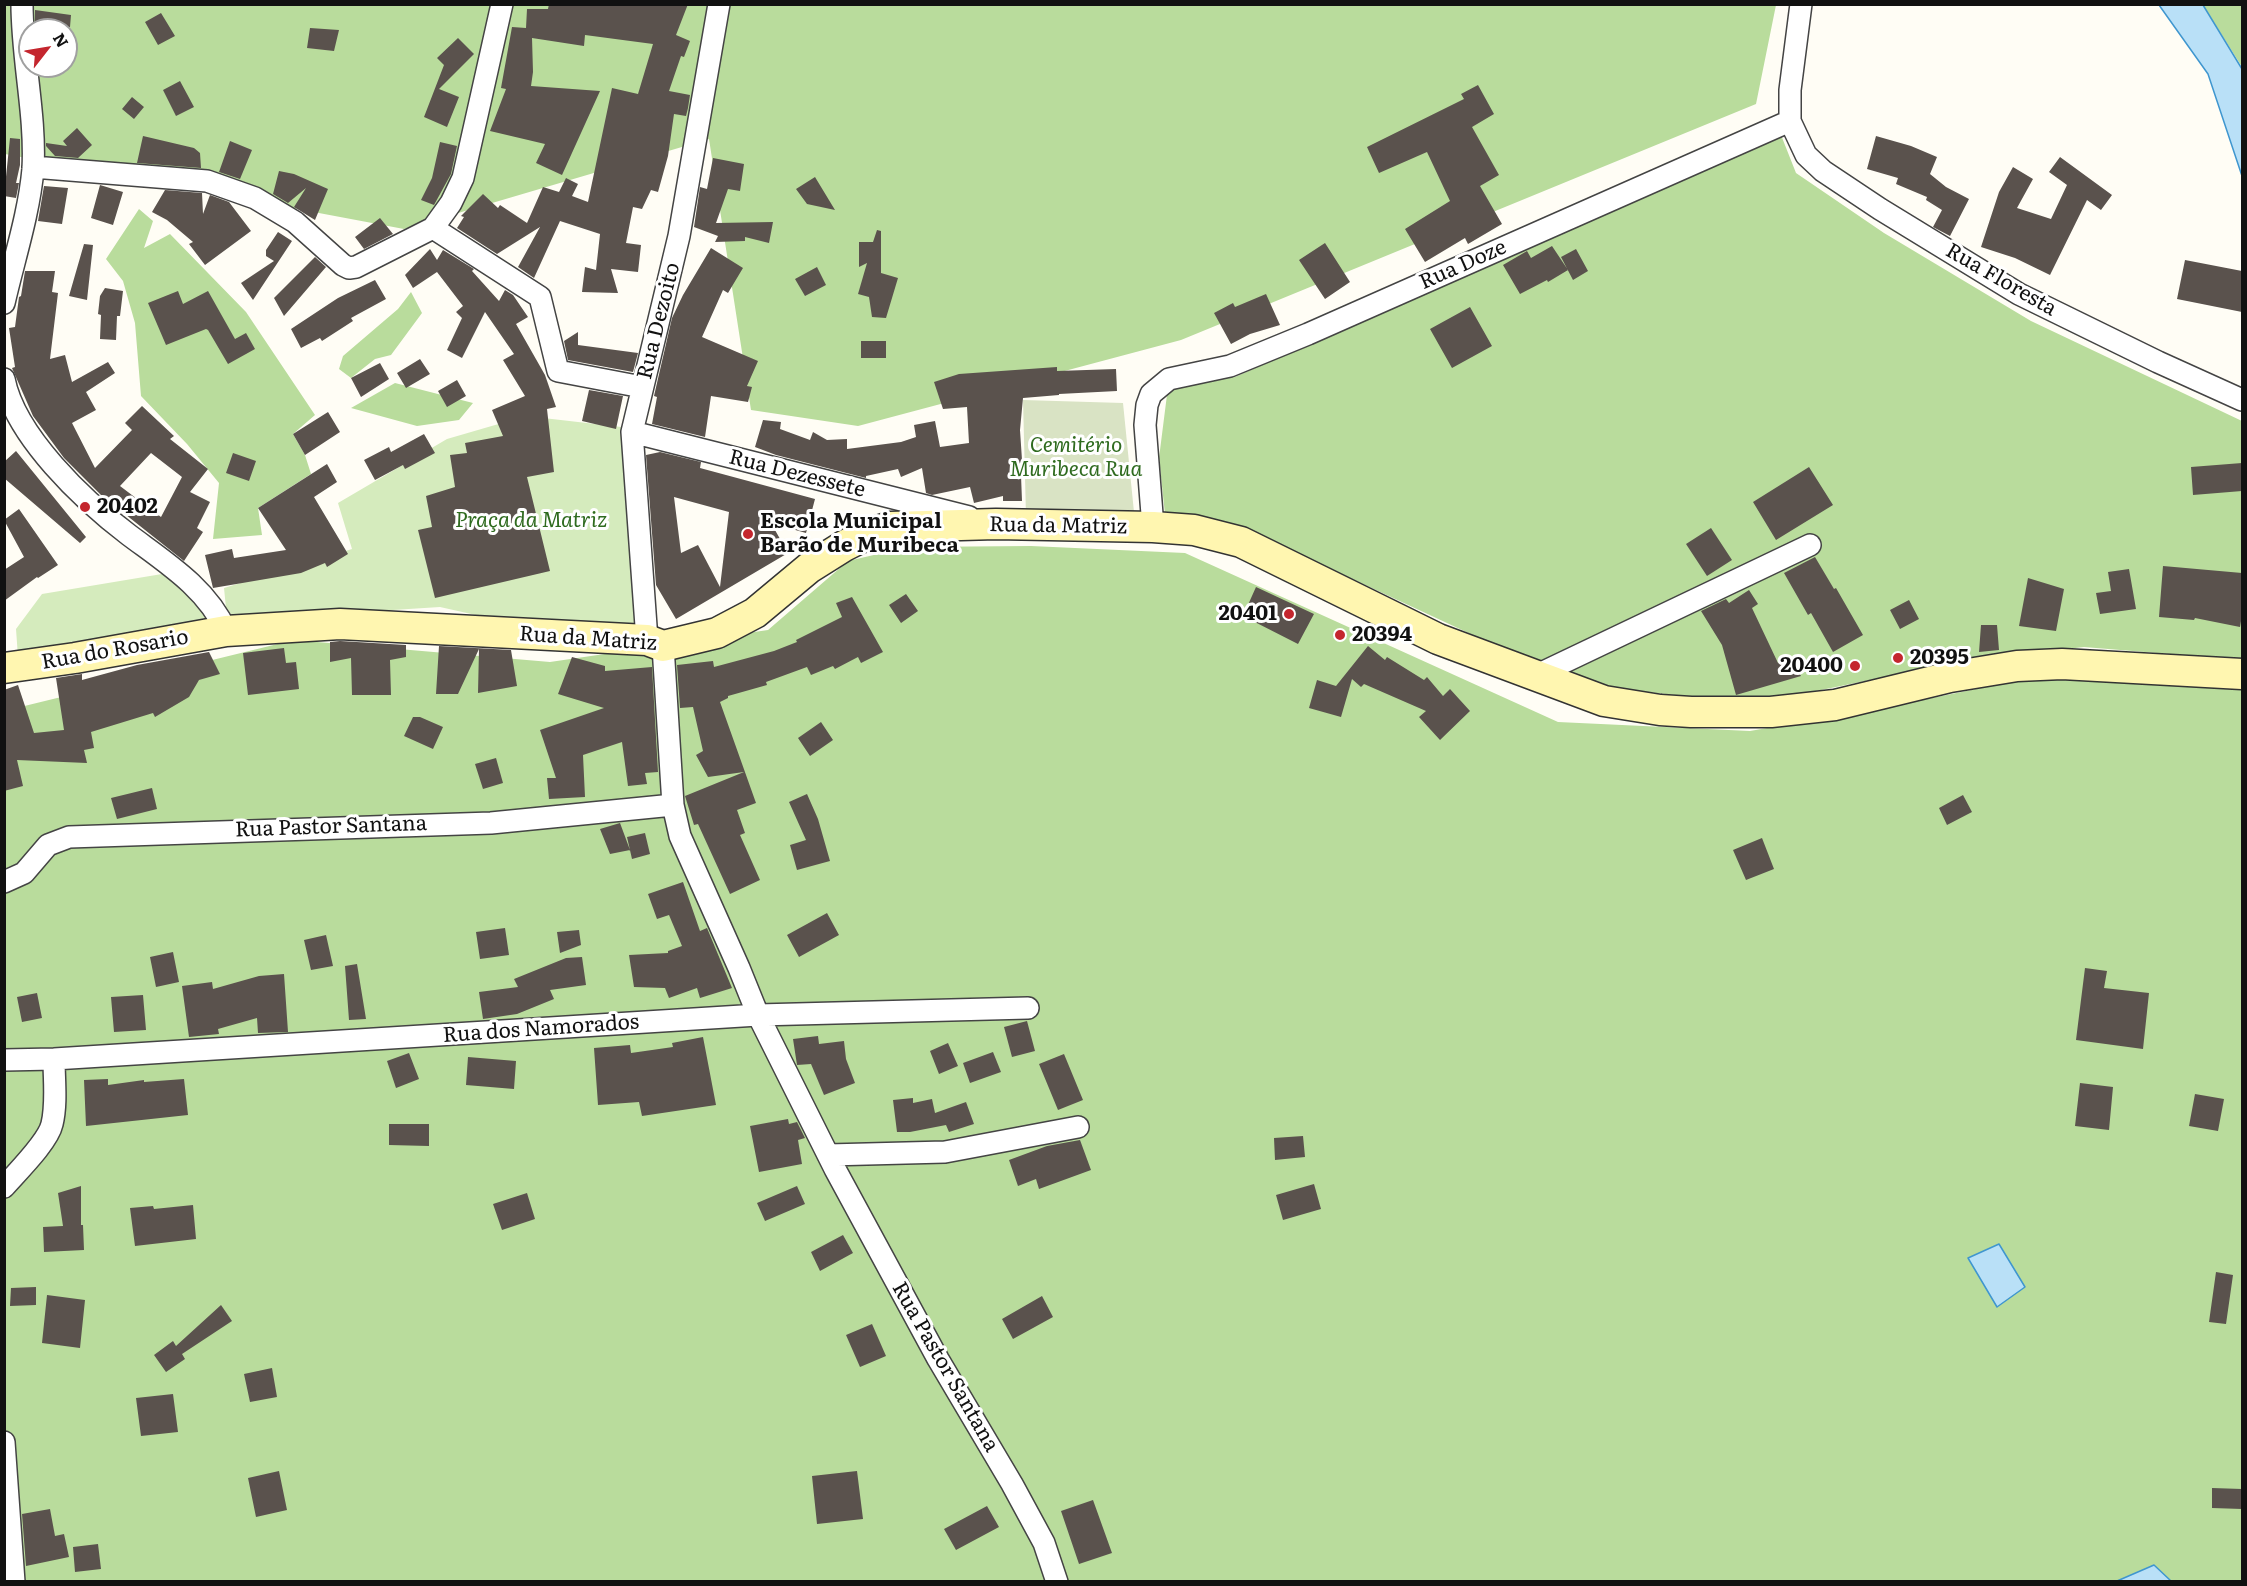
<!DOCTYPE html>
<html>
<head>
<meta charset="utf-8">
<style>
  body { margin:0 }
  #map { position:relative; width:2247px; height:1586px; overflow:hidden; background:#fffdf5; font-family:Literata,serif }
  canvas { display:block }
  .frame { position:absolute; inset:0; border:6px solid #111; pointer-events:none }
  .north { position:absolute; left:18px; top:18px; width:60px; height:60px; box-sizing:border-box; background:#fff; border:2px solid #a0a0a0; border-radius:50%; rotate:59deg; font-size:16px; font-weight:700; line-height:24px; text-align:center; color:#111 }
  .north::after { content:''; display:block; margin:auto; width:21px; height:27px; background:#c4262e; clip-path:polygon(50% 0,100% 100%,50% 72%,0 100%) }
</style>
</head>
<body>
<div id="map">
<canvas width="2247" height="1586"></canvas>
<div class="frame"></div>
<div class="north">N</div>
</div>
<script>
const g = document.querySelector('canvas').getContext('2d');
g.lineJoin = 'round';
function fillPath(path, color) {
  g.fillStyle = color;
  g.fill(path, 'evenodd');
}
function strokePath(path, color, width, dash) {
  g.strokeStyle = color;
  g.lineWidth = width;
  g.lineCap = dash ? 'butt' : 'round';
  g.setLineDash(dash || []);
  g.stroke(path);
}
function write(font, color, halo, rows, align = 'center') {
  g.font = font + ' Literata,serif';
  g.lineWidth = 6;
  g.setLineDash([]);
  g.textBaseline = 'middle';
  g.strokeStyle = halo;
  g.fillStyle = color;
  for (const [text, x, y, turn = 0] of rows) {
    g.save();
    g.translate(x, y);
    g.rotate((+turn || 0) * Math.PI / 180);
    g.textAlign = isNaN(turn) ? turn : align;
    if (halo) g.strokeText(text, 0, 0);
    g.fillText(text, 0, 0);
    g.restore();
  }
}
const green = new Path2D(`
  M526,416L630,428L638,627L507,622L440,607L236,620L226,608L224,588L352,549L338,503L447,439Z
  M174,572L221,625L18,657L16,629L42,594Z`);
const forest = new Path2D(`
  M4,5H1776L1756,104L1181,340L858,426L751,410L709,139L404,229L5,154ZM30,30H66V66H30Z
  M2203,5H2242V69V67Z
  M1781,135L1796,173L1884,233L2031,321L2242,421V660L2084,647L1963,661L1782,698L1694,697L1590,686L1533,663L1249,531L1215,519L1165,514L1159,458L1169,379L1235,377Z
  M139,209L153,221L144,248L170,234L246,312L315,415L293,434L305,455L311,474L258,508L262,535L213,539L219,483L187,444L141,396L135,323L123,281L106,259Z
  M411,292L422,313L391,355L375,359L351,378L339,369L343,356L398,309Z
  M395,383L473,403L459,420L417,426L351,408Z
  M1031,546L1185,553L1558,722L1750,731L1893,706L2093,665L2242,677V1581H5L4,711L294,640L550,662L768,630L848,561L908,547Z`);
const cemetery = new Path2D(`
  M1023,400L1123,403L1135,522L1026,516Z`);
const water = new Path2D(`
  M2159,5H2203L2242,69V176L2208,74Z
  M1999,1244L2025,1287L1997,1307L1968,1258Z
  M2154,1565L2171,1581H2117Z`);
const building = new Path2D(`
  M549,4H688L676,35L690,41L684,57L681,56L669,91L690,95L688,108L686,116L674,114L668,156L658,192L651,190L642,209L633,207L626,243L641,245L638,272L611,269L618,293L582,292L585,267L596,270L600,234L560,221L534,278L518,267L540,227L497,254L457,228L464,217L461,216L483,194L498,208L500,205L527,223L543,187L559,192L566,178L578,184L572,196L588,202L612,88L638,94L653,44L585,35L584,46L532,38L533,72L531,86L600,91L562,175L536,163L545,144L490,131L506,89L501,88L512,27L526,28L527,9H548Z
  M35,10L71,15L70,27L35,25Z
  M161,13L175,36L158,45L145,22Z
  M310,28L339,30L334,51L307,48Z
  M458,38L474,54L439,89L459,97L447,127L424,117L444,65L437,58Z
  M180,81L194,107L176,116L163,90Z
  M1478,85L1494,114L1472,127L1499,175L1480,186L1502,224L1468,244L1465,238L1425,262L1405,229L1450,201L1427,152L1379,173L1367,147L1464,99L1461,94Z
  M132,97L144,107L134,119L122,109Z
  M77,128L92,145L78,158L55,156L46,146V143L67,146L63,141Z
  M143,136L194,148L200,153L201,168L137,163Z
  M1876,136L1911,146L1937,157L1930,174L1946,187L1969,199L1950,236L1933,227L1942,210L1926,200L1927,197L1896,184L1898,178L1867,169Z
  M10,138L20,139V165L16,183H19L16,198L4,196Z
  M230,141L252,150L240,179L219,172Z
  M440,142L457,146L451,174L434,205L421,200L432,178Z
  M2060,157L2112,195L2101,210L2087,200L2050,275L2015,258L1981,247L1999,192L2013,167L2033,179L2017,208L2051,219L2067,185L2049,172Z
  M713,158L744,164L740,191L728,189L716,223L773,222L769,243L745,237V241L715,242L718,236L694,227L700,187L707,189Z
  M279,171L294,174L328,189L315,220L294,207L306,188L288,203L273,194Z
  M815,177L835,210L807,204L796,189Z
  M100,185L123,192L113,225L91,218Z
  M44,186L68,188L62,224L38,221Z
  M165,190L202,193L203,214L210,195L229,202L251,231L205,265L189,244L193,242L167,220L152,212Z
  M380,218L393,234L364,249L355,237Z
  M877,230L881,231V273L898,278L886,318L872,317L869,297L858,294L867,263L859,267V242H873Z
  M278,232L292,241L253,300L241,283L274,261L266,256V250Z
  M1325,243L1350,282L1325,299L1299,260Z
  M84,244L93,245L87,300L69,296Z
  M1552,246L1568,270L1548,282L1547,280L1520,294L1503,265L1527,251L1531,258Z
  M711,248L743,268L728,293L723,290L702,337L758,361L747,386L752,387L748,402L711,396L705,437L652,424L657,397L654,396L672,318L683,295Z
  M430,249L437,260L443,250L474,269L472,271L499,301L505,290L513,295L528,317L516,324L545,375L556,407L547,409L554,472L527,477L550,571L435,598L418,530L432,527L426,496L455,487L450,455L467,453L465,443L503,436L492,410L525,396L503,360L514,354L485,312L462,358L447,350L462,318L456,312L463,306L437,272L413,288L405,275Z
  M1576,249L1588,271L1573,280L1561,257Z
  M315,257L326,267L284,316L274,298Z
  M2185,260L2242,271V312L2177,299Z
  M817,267L826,285L805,296L795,279Z
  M25,271H55L52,292L58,293L50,359L65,355L72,382L108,362L115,373L86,392L96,410L72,423L95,468L132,430L125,423L142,406L174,436L170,439L208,469L190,492L210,502L197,528L203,532L184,561L101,495L64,458L33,416L12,368L15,367L9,328L15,327L19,297L21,296ZM151,453L182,477L161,517L120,486Z
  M375,280L386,299L351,318L353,321L322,341L320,338L301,348L291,329L338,298Z
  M105,288L123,291L120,316H117L116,340L100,339L101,315L98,314L100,296Z
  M178,291L183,304L208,291L235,339L246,333L255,349L228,364L208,330L206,329L166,345L148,303Z
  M1266,294L1280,325L1250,334L1231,344L1214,313L1233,303L1235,307Z
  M1470,307L1492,346L1452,368L1430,329Z
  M578,332V345L638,353L633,372L568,360L564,341Z
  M861,341H886V358H861Z
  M420,359L430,374L406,388L397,373Z
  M380,363L389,379L361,397L351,378Z
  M1057,367V371L1116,369L1117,391L1059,394V395L1023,398L1020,430L1023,475H1021L1022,501H1003V496L974,503L970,487L932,495L926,493L922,468L901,477L898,469L866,476V478L776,455L755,447L763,420L781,422L780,429L810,440L813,432L827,440L847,439V449L901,442L916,437L914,425L935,421L940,447L969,443L967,407L943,409L934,382L959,374Z
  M457,380L466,396L447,407L438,391Z
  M589,390L623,396L616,429L582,421Z
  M328,412L340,432L305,455L293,434Z
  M424,434L435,453L405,469L403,465L375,480L364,460L389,447L391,452Z
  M16,451L86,537L80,543L4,478V462Z
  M660,452L701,462L700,468L815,499L806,533L771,523L788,553L676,619L656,585L646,455ZM674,497L729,512L720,587L698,545L681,553Z
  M233,453L256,461L249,481L226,473Z
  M2242,463V491L2193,495L2191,467Z
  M327,464L337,482L314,497L348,554L327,567L325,563L301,573L213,588L205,555L232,549L234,558L286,550L258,508Z
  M1809,467L1833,505L1776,540L1753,502Z
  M19,509L58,565L38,578L37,577L4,601V570L24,557L4,520Z
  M1711,528L1732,560L1707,576L1686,544Z
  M1815,557L1834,589L1836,588L1863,635L1833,652L1811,613L1808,615L1784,573Z
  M2163,566L2242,573V615L2240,627L2195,618L2194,620L2159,617Z
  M2129,569L2136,609L2100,614L2096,593L2111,591L2108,572Z
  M2028,578L2064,589L2056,631L2019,626Z
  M1256,587L1314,614L1298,644L1243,616Z
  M1749,590L1758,604L1752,608L1778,663L1789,656L1801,676L1736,695L1722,645L1701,611L1726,599L1729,603Z
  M906,594L918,611L901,623L889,605Z
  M852,597L883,652L861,663L858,657L835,669L833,666L811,675L807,667L766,682L767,685L728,696V698L720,702L756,803L737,810L745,833L740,835L760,880L730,894L698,824L694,825L685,796L744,772L708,777L696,755L703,751L693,707L680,708L677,665L713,661L714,667L774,651L797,642L796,640L842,617L836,603Z
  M1909,600L1919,619L1900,629L1890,610Z
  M1981,625H1997L1999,650L1979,652Z
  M340,641L406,645V657L390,660L391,695H352L351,658L330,662V642Z
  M439,646L511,650L517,686L478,693L479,649L458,694H436Z
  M1368,646L1385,660L1387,657L1424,680L1427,677L1443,696L1450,689L1470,711L1440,740L1419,717L1426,711L1364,684L1361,687L1352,679L1341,717L1309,708L1317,680L1336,686Z
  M284,648L286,663L296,662L299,689L248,695L243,653Z
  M209,652L220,674L199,680L189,697L155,717L153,713L91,732L94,748L84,750L87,763L17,760L23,786L4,791V690L18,685L34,733L64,730L56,678L82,674V680L137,665Z
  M572,657L605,666V671L652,667L658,772L645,773L647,784L628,786L622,742L583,755L585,797L549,799L547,778H556L540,730L604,708L558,694Z
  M413,717H420L443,727L433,749L404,736Z
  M821,722L833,740L810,756L798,738Z
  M496,758L503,783L483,789L475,764Z
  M152,788L157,809L117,819L111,798Z
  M807,794L818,819L830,861L797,870L790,845L806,840L789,802Z
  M1963,795L1972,812L1947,825L1939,808Z
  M620,823L630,850L610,854L600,829Z
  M645,833L650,854L632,859L627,837Z
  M1762,838L1774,869L1746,880L1733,850Z
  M683,882L700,931L707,928L732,988L700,998L697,988L669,998L665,988L634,987L629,955L668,953V951L682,946L669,915L657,919L648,894Z
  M827,913L839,935L799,957L787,935Z
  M505,928L509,955L480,959L476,932Z
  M579,930L581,945L560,953L557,932Z
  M326,935L333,966L311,970L304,940Z
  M173,952L179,982L156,987L150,957Z
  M582,957L586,985L550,990L554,999L517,1014L483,1019L479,992L518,987L514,979L566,958Z
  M357,964L366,1019L349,1020L345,966Z
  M2085,968L2107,971L2104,988L2149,993L2143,1049L2076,1040Z
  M284,974L288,1032L258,1033L257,1018L218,1029L219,1034L189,1037L182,986L212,982L213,989L259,976Z
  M37,993L42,1018L22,1022L17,997Z
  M143,995L146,1030L114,1032L111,997Z
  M1027,1021L1035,1051L1012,1057L1004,1027Z
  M818,1036L819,1044L844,1041L846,1059L855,1083L824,1095L811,1064L797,1065L793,1039Z
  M703,1037L716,1105L642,1116L639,1102L598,1105L594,1048L630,1045L631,1053L673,1047L672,1043Z
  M948,1043L958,1066L939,1074L930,1051Z
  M993,1052L1001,1072L970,1083L963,1063Z
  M409,1053L419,1079L396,1088L387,1061Z
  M1064,1054L1083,1100L1058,1110L1039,1064Z
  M468,1057L516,1061L514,1089L466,1085Z
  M108,1079V1085L144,1080V1082L184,1079L188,1115L86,1126L84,1080Z
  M2080,1083L2113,1087L2109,1130L2075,1126Z
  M2195,1094L2224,1099L2218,1131L2189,1126Z
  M913,1098V1103L932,1099L935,1113L966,1102L974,1124L949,1132L946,1125L910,1132H897L893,1100Z
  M788,1119L789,1124L797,1122L805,1138L798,1140L802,1164L759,1172L750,1126Z
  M389,1124H429V1146L389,1145Z
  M1303,1136L1305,1157L1275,1160L1274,1138Z
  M1080,1140L1091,1170L1039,1189L1036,1179L1018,1186L1009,1160L1047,1146Z
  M1314,1184L1321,1209L1283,1220L1276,1195Z
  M81,1186V1225H83L84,1250L44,1252L43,1227L63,1226L58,1193Z
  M797,1186L805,1204L765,1221L757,1203Z
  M527,1193L535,1219L502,1230L493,1204Z
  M193,1205L196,1239L135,1246L130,1208L153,1206L154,1209Z
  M843,1235L853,1253L820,1271L811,1252Z
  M2216,1272L2233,1275L2226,1324L2209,1322Z
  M36,1287V1305L10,1306L11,1288Z
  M47,1295L85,1300L80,1348L42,1343Z
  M1042,1296L1053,1317L1013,1339L1002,1319Z
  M221,1305L232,1321L182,1354L185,1359L166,1372L154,1355L173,1341L176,1346Z
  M872,1324L886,1356L860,1367L846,1335Z
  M272,1368L277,1397L250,1402L244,1374Z
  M173,1394L178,1432L141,1436L136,1398Z
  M279,1471L287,1510L256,1517L248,1478Z
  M857,1471L863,1519L817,1524L812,1476Z
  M2212,1488L2242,1489V1509L2212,1508Z
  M1093,1500L1112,1553L1079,1564L1061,1511Z
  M987,1506L999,1527L956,1550L944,1529Z
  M50,1509L55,1536L64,1534L69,1557L26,1566L22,1514Z
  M98,1544L101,1569L75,1572L73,1547Z`);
const street = new Path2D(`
  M1790,121L1806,155L1823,171L1880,209L2019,294L2158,362L2242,400
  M33,167L207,181L255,198L295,222L343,265L349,268L356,267L433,228L451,203L463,178L502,4
  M433,228L540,297L558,371L642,387
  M4,303C14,259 29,214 33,169C36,115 22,59 22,4
  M4,379C15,436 84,501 129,535C165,562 207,588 226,631
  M632,432L969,517
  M1153,527L1145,425L1147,405L1151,394L1169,379L1230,366L1308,334L1790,121V90L1801,4
  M647,640L632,432L679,236L719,4
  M663,646L673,805L680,836L739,968L758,1015L835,1169L938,1359L1012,1484L1044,1543L1057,1582
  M1535,676L1810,545
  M4,882L24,873L48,845L69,837L491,823L673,805
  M4,1060L54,1059L758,1015L1028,1008
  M828,1155L945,1152L1078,1127
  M4,1187C17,1172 48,1142 52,1124C57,1104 54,1080 54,1059
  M4,1442L14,1582`);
const secondary = new Path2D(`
  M4,668L75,658L226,631L340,624L647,640L663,646L717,633L755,613L809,568L844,546L866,535L890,527L996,524L1153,527L1194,530L1241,542L1438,639L1604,701L1660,710L1691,712H1771L1835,705L1950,677L2017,666L2062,664L2242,674`);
const markers = [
  [85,507,6,"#c4262e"],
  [748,534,6,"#c4262e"],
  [1289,614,6,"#c4262e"],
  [1340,635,6,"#c4262e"],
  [1898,658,6,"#c4262e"],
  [1855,666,6,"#c4262e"]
];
const streetNames = [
  ["Rua Doze",1463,265,-24],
  ["Rua Floresta",2001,280,30],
  ["Rua Dezoito",659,321,-76],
  ["Rua Dezessete",797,474,14],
  ["Rua da Matriz",1058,526,1],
  ["Rua da Matriz",588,639,4],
  ["Rua do Rosario",115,650,-10],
  ["Rua Pastor Santana",331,827,-2],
  ["Rua dos Namorados",541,1029,-4],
  ["Rua Pastor Santana",945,1367,60]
];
const parkNames = [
  ["Cemitério",1076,446],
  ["Muribeca Rua",1076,470],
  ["Praça da Matriz",531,521]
];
const poiNames = [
  ["20402",97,507],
  ["Escola Municipal",760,522],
  ["Barão de Muribeca",760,546],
  ["20401",1277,614,"right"],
  ["20394",1352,635],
  ["20395",1910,658],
  ["20400",1843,666,"right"]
];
fillPath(green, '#d5ebbd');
fillPath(forest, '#b9dc9c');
fillPath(cemetery, '#d9e3c4');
fillPath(water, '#b9e0f7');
strokePath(water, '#3f96cf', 1.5);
fillPath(building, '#5a524d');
strokePath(street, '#444', 24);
strokePath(secondary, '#333', 33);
strokePath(street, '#fff', 21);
strokePath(secondary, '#fff6b0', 30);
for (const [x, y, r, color] of markers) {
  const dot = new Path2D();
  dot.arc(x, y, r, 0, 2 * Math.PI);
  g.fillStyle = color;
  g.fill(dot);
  strokePath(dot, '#fff', 2);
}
write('21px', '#111', '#fff', streetNames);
write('italic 21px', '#2f6b1f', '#fff', parkNames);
write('bold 21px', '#111', '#fff', poiNames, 'left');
</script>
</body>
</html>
